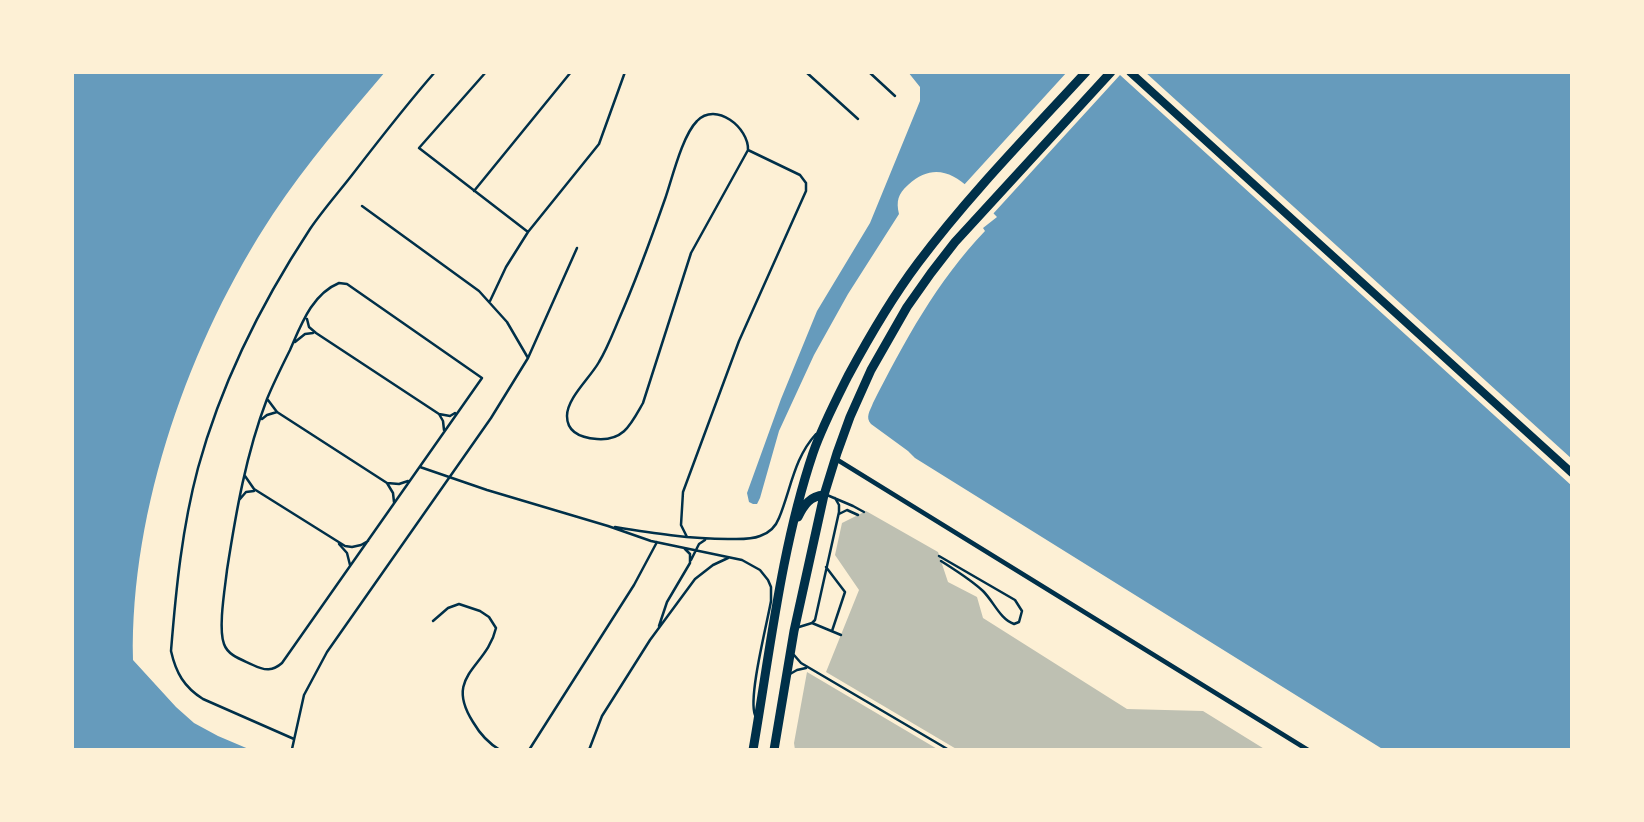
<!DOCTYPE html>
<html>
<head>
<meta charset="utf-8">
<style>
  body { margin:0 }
  #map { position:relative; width:1644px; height:822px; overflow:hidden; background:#fdf0d5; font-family:"Alegreya Sans",sans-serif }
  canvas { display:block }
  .frame { position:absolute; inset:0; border:74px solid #fdf0d5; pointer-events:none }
</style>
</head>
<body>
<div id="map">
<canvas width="1644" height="822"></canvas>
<div class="frame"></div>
</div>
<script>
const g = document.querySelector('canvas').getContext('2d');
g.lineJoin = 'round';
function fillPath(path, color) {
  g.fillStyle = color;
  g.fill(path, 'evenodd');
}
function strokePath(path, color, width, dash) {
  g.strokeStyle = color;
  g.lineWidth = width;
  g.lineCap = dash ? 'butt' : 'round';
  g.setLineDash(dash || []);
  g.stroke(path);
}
const water = new Path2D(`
  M72,72H385C346,118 306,164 273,214C190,340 130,508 133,660L176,707L194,723L218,736L251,750H72Z
  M908,72H1572V750H1384L915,458L908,451L871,424C865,417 870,411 873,403C904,342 937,281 985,231L983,228L997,217C973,192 945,151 908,185C898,194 896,201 899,214L848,294L814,355L779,431L760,498L757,504H753L749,502L747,493L781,399L817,311L870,223L920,101V87Z`);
const pier = new Path2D(`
  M1067,72H1145L1572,459V486L1120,75L992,215L963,186Z`);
const building = new Path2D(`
  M866,511L938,552L948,582L977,597L983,618L1127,709L1203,711L1266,750H958L826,672L859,590L835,555L842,523Z
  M807,672L939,750H795L794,743Z`);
const service = new Path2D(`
  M486,72L419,148L528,232
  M806,72L858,119
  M869,72L895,96
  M474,191L571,72
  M362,206L479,291L507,322L528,358
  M339,283L347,284L482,378L282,663C273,671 265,671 253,665C243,660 228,656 224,644C218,628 225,588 227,570C236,512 246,454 267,399C274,382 282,366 290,350C301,325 312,294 339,283Z
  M490,301L506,267L528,232L599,144L625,72
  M307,319L309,327L316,333L439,414L450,416L455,413
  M295,342L305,334L313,333
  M268,400L277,412L387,483L399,484L408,481
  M439,414L443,421L444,430
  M262,419L267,415L277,412
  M420,467L487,490L608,526L651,541L742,560L760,570L768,580L771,587V601C767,624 748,697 755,715
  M245,476L254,489L345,546L352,547L361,545L368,541
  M387,483L393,493L394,502
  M827,495L853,506L864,512
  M240,499L246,492L254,491
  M839,514L847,510L858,515
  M615,527C652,533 690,539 728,539C739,539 750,540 760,536C769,533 776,526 779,518C791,489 794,458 816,434
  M687,537L681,525L683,492L739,341L806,191V183L800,175L748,150L691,253L643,403C631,424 624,441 597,439C583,438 567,433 567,416C567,398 590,378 599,362C607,349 613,333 619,319C636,280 651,239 665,199C672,179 682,136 697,121C716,101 749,128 748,150
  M339,544L347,553L350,565
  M939,556L1015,600L1022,611L1019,622L1014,624C1000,619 994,602 983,591C970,579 955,570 941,561
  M691,560L699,544L705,540
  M826,567L845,592L832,631
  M433,621L448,608L459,604L480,611L489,617L496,628C487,668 443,675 473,722C480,734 488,743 500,750
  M812,623L841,635
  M659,626L667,602L690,563V554L684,548
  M799,627L812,623L815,620L839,512V505L835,498
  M794,655L801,663L949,750
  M790,674L797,670L806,668
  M294,739L203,699C184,687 176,673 171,651C176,589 182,528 198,468C221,384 262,302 310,229C323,210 338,193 352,175C379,140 406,105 435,72
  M293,750L292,749L304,695L327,652L491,418L528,358L577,248
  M529,750L634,585L657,542
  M589,750L602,716L650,640L695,579L713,565L728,558`);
const pedestrian = new Path2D(`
  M836,459L1308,750`);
const secondary = new Path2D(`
  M1130,72L1572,473`);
const primary = new Path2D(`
  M798,517C804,505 810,496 824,495
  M753,750C770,652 781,548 813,453C822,427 835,402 848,376C869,337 891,299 918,263C969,195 1029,134 1086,72
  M774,750L794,631L824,495L837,453L850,417L871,370L907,307L931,273L955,242L1111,72`);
fillPath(water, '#669bbc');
fillPath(pier, '#fdf0d5');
fillPath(building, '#bec0b2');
strokePath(service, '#003049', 2.5);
strokePath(pedestrian, '#003049', 4.5);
strokePath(secondary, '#003049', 8);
strokePath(primary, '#003049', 9);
</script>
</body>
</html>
